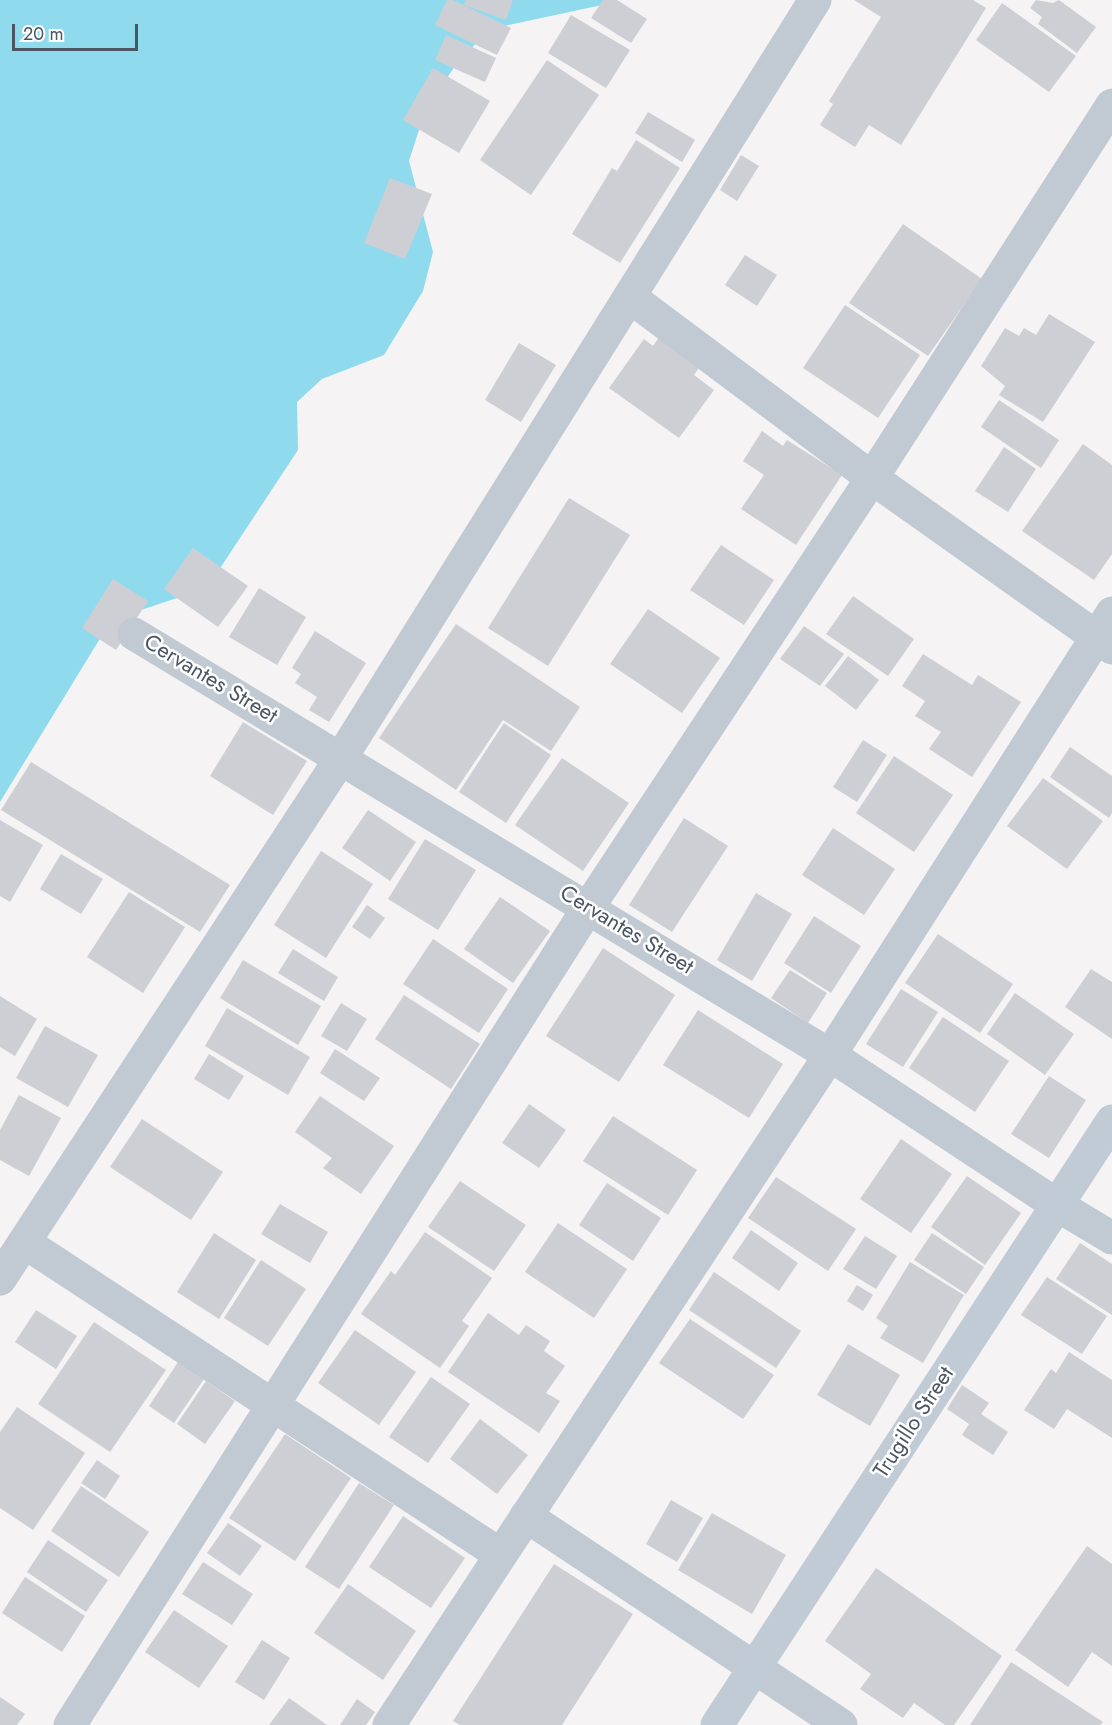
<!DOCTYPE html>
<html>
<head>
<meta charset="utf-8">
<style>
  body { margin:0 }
  #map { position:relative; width:1112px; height:1725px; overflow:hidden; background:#f5f3f3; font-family:Jost,sans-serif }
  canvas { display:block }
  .scale { position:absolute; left:12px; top:24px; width:126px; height:27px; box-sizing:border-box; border:3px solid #4a5661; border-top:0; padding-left:8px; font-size:18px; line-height:21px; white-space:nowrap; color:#4a5661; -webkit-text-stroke:4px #fff; paint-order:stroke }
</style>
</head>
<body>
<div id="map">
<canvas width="1112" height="1725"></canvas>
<div class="scale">20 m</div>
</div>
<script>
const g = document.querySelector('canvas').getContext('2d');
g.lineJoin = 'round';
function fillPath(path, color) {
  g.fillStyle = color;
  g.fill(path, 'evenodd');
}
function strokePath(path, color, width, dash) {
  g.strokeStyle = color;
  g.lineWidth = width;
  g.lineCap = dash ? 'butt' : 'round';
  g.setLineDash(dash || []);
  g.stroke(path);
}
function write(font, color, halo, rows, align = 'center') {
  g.font = font + ' Jost,sans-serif';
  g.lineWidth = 5;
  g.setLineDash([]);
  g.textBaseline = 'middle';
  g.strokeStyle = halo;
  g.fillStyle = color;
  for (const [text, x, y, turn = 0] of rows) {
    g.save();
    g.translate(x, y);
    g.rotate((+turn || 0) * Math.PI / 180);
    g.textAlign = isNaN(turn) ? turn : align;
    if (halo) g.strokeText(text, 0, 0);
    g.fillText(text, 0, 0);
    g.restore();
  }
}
const water = new Path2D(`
  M0,0H612L602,5L490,29L458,62L426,108L409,161L433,252L423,291L384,355L322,379L297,402L298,450L207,588L132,613L104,632L0,802Z`);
const building = new Path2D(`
  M447,0H453L511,28L497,55L435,25Z
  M466,0H513L506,20L464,5Z
  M603,0H617L647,19L631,43L591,18Z
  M854,0H973L986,8L901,145L869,125L855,147L820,125L833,104L829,101L881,17Z
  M1036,0L1053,3L1059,0L1096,27L1077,53L1038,24L1042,17L1030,8Z
  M1002,3L1076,56L1049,92L976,40Z
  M571,15L630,50L606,88L548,53Z
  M446,35L496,58L485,82L435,60Z
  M547,60L599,95L531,195L480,160Z
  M433,68L490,101L459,153L403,120Z
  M648,112L695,140L682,162L635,133Z
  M636,140L680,168L620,263L572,234L612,168L617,171Z
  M741,155L759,166L737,201L720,190Z
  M390,178L432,194L405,259L364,243Z
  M903,224L982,279L928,356L849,303Z
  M745,255L777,275L757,306L725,285Z
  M845,305L920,355L878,418L803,368Z
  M1049,314L1095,342L1043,422L999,395L1005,386L981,366L1005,328L1019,336L1024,328L1036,335Z
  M662,333L703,362L694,375L714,390L679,438L609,388L644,339L653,346Z
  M519,343L556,365L521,422L485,400Z
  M999,400L1059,440L1041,468L981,427Z
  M762,431L783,446L787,440L842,475L796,545L741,509L764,475L743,461Z
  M1083,444L1112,465V554L1094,580L1022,531Z
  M1004,447L1036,469L1008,512L975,491Z
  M569,498L630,535L548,666L488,628Z
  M721,545L774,580L744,625L690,590Z
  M193,548L248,586L218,627L164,589Z
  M113,579L148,601L116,650L82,628Z
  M259,588L306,617L277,665L229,637Z
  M853,596L914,639L888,676L826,634Z
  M648,609L720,658L682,713L610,664Z
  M456,624L580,707L551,751L503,720L456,790L379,738Z
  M804,626L844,654L820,686L780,659Z
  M315,631L366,663L329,722L309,710L317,697L295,683L301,674L292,668Z
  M923,654L972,685L978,675L1021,702L972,777L929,749L941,732L915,716L925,701L902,686Z
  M848,656L879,680L856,710L825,686Z
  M243,722L307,761L273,815L210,776Z
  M504,723L551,755L506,823L459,792Z
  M863,740L887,755L857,802L833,787Z
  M1070,747L1112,776V813L1109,818L1050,777Z
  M894,756L953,795L914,852L856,813Z
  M562,758L629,803L583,871L515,825Z
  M31,762L230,885L200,932L1,810Z
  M1043,778L1103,821L1067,869L1007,826Z
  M368,810L416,842L390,881L342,848Z
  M684,818L728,846L672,932L629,905Z
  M0,820L43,845L10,902L0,896Z
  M833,828L895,869L864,915L802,875Z
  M425,839L476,870L438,930L388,899Z
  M321,851L373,884L326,958L274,925Z
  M61,854L103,879L81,914L40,889Z
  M129,892L185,927L143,993L87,957Z
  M756,893L792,914L752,981L717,960Z
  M500,897L550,931L513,983L464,949Z
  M367,905L385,918L370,939L352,927Z
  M814,916L861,946L831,993L784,963Z
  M938,934L1013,984L980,1033L905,983Z
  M433,939L508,989L479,1033L403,984Z
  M603,948L675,995L619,1082L546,1036Z
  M293,949L338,977L324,1001L278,973Z
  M243,960L321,1006L298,1045L220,998Z
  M1091,969L1112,982V1039L1065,1007Z
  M790,970L827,993L808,1023L771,998Z
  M901,989L938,1012L903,1067L866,1044Z
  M1015,993L1074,1034L1045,1075L987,1034Z
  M404,995L480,1044L451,1089L375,1039Z
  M0,996L37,1019L15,1056L0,1047Z
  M341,1003L367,1019L347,1051L321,1036Z
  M227,1008L310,1057L288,1095L205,1046Z
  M698,1010L783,1064L749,1118L663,1065Z
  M943,1017L1009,1061L975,1112L909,1068Z
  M45,1026L98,1055L68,1107L16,1078Z
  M335,1049L380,1078L364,1101L320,1073Z
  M209,1054L244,1076L229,1100L194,1079Z
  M1049,1076L1086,1100L1049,1158L1011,1134Z
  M19,1095L61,1118L29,1176L0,1160V1130Z
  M320,1096L394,1146L361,1194L323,1168L332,1158L295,1132Z
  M529,1104L566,1130L539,1168L502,1143Z
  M613,1116L697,1170L668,1215L583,1161Z
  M142,1119L223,1172L191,1220L110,1167Z
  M901,1139L952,1174L911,1233L860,1199Z
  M967,1176L1021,1213L985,1265L931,1227Z
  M776,1177L856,1229L828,1271L748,1218Z
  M460,1181L526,1225L494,1271L428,1227Z
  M607,1183L661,1218L633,1261L579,1225Z
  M280,1204L328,1232L310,1263L261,1234Z
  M558,1223L627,1269L594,1318L525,1272Z
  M751,1230L798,1263L779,1291L732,1258Z
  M425,1232L492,1278L462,1321L469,1326L440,1368L361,1314L391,1271L395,1275Z
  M214,1233L256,1260L219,1319L177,1292Z
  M932,1233L984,1267L966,1294L914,1260Z
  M865,1236L897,1256L876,1289L843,1269Z
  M1080,1243L1112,1264V1315L1056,1279Z
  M261,1260L306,1289L268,1346L224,1318Z
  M910,1262L964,1295L923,1363L880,1338L888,1326L876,1318Z
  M714,1272L801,1331L776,1368L689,1310Z
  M1047,1277L1107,1316L1082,1354L1021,1315Z
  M857,1285L873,1295L863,1311L847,1301Z
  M36,1310L77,1336L56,1369L15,1342Z
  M488,1313L519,1335L526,1325L550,1341L544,1351L565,1366L546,1393L560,1401L539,1433L448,1372Z
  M690,1319L774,1375L743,1419L659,1363Z
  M94,1322L166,1370L110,1452L38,1404Z
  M355,1330L416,1372L379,1425L318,1383Z
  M848,1344L900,1375L870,1426L817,1395Z
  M1069,1352L1112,1380V1438L1067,1409L1054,1429L1024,1410L1051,1369L1056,1373Z
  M178,1362L204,1379L174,1423L149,1406Z
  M431,1377L470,1404L428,1463L389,1437Z
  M206,1381L235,1401L205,1444L177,1424Z
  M962,1385L989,1403L981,1414L1008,1432L993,1455L962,1435L969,1424L947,1409Z
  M17,1407L85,1453L33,1530L0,1508V1432Z
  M480,1419L528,1455L497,1494L450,1459Z
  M285,1434L351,1478L295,1561L229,1518Z
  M97,1460L120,1476L105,1499L81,1483Z
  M359,1483L394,1505L339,1589L305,1567Z
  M81,1486L149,1532L119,1577L51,1531Z
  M671,1500L703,1518L677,1562L646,1544Z
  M712,1513L786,1555L752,1614L678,1570Z
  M403,1516L465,1558L431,1608L369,1567Z
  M228,1523L262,1546L240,1576L207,1553Z
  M48,1540L108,1580L86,1612L27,1572Z
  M1087,1546L1112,1564V1666L1092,1652L1068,1687L1015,1650Z
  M203,1562L253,1594L232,1625L182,1594Z
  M554,1564L633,1614L562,1725H460L453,1721Z
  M876,1568L1002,1656L954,1725H945L914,1703L903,1718L860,1689L871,1674L825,1641Z
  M25,1577L85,1616L62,1652L2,1613Z
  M348,1584L416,1631L383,1680L314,1633Z
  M174,1610L228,1646L199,1688L145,1652Z
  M262,1640L290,1658L264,1700L235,1682Z
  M1011,1662L1103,1722L1100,1725H970Z
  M0,1697L25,1714L17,1725H0Z
  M289,1698L327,1725H269Z
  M357,1699L375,1712L366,1725H340Z`);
const street = new Path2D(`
  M630,297L872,478L1112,648
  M134,634L830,1055L1057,1205L1112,1238
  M24,1242L501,1555
  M0,1279L341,758L815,0
  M526,1516L841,1725
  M70,1725L588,908L872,478L1112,105
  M389,1725L830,1055L1112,613`);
const secondary = new Path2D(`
  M717,1725L1112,1121`);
const streetNames = [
  ["Cervantes Street",210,680,31],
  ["Cervantes Street",626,931,31],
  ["Trugillo Street",915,1423,-57]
];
fillPath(water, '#90daee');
fillPath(building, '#cdcfd5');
strokePath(street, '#c1cad2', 33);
strokePath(secondary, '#c1cbd6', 33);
write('22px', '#4a5661', '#fff', streetNames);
</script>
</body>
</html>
